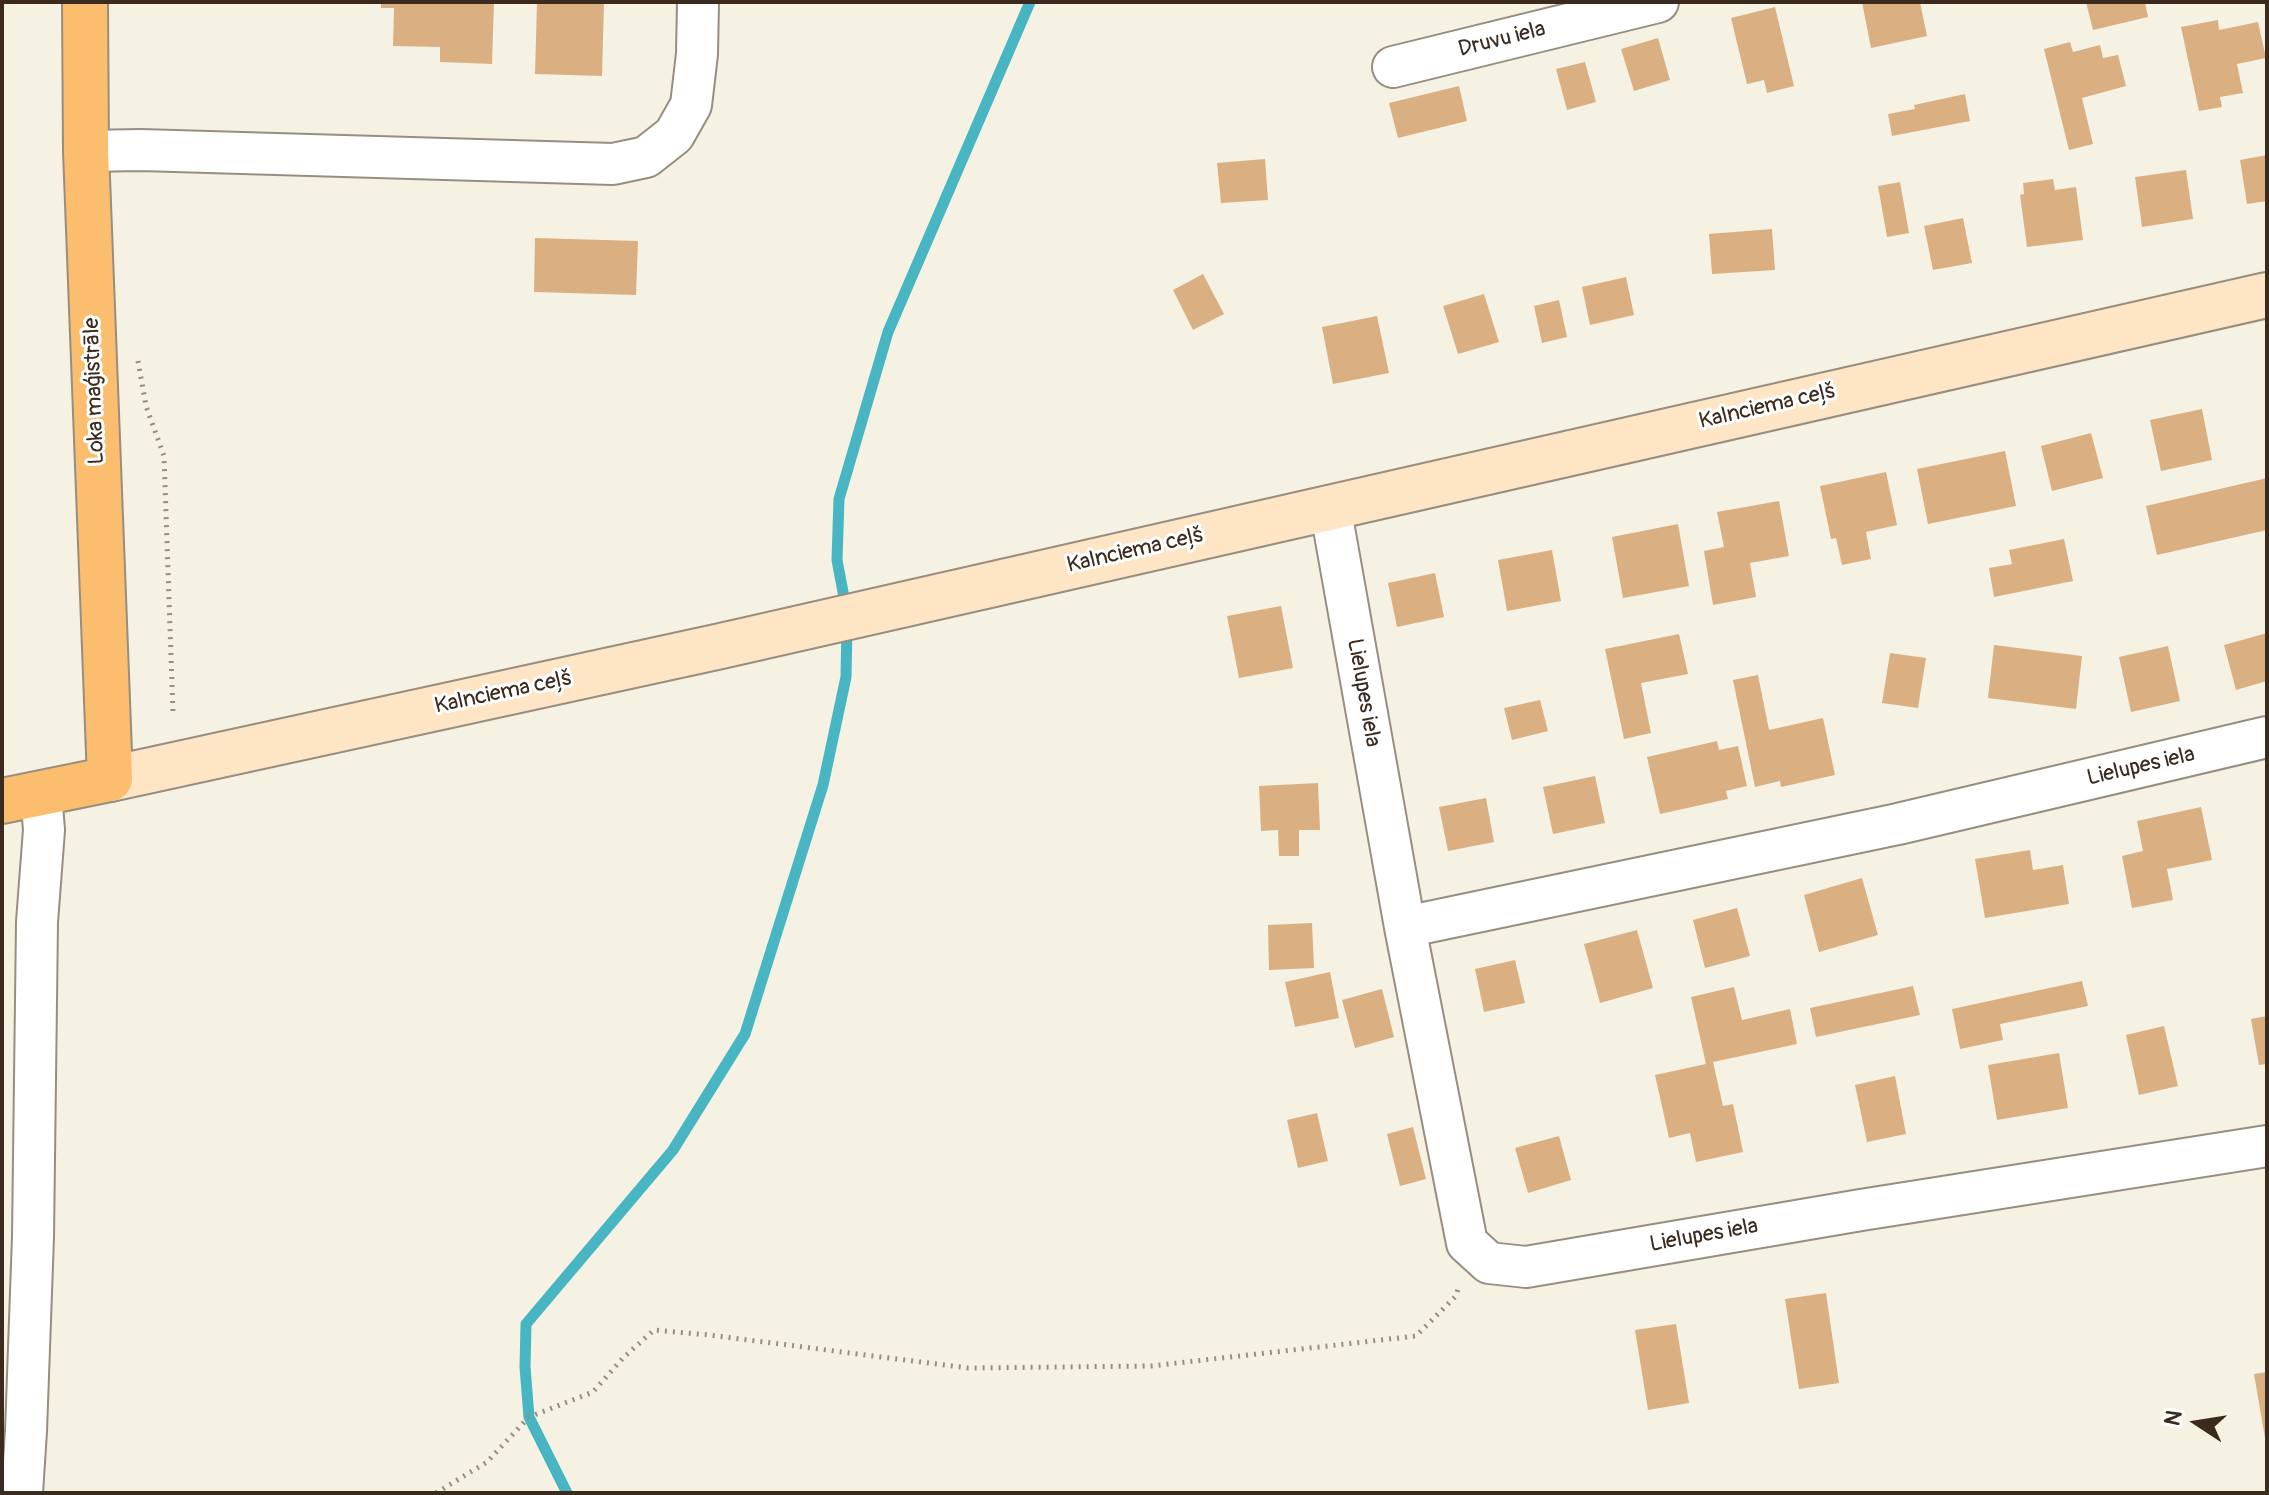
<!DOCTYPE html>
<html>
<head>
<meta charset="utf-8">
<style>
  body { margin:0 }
  #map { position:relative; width:2269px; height:1495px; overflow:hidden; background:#f5f2e3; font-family:Pangolin,sans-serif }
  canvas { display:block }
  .frame { position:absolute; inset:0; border:4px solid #3b2a1e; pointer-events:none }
  .north { position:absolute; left:2157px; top:1383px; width:80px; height:80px; -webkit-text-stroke:6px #fff; paint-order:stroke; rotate:282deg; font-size:22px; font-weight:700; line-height:32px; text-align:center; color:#3b2a1e }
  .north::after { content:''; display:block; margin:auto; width:28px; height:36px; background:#3b2a1e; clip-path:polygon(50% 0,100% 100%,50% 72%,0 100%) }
</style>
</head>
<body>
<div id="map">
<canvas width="2269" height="1495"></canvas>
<div class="frame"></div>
<div class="north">N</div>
</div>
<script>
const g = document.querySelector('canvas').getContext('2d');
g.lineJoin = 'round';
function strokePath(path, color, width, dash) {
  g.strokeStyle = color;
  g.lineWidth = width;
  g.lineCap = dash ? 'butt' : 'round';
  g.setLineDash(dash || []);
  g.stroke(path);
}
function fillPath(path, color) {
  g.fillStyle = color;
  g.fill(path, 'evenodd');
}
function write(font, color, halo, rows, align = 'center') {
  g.font = font + ' Pangolin,sans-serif';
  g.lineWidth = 6;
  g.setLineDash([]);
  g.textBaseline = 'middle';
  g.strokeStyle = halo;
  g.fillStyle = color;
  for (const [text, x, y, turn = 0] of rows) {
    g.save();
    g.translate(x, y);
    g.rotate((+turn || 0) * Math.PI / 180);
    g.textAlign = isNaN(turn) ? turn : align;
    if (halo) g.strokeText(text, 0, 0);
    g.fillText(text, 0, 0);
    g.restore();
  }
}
const stream = new Path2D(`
  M846,608L837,560L839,499L888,332L1030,2
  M567,1493L529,1417L525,1367L526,1324L673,1150L745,1034L823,785L846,677L847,625`);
const building = new Path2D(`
  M381,2H494L492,64L440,62V47L393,46L394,8H381Z
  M537,2H604L602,76L535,74Z
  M1862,2H1920L1927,36L1871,48Z
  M2086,2H2145L2148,17L2093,30Z
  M1775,7L1794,86L1767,93L1764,80L1747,84L1731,18Z
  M2218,20L2219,30L2258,22L2266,58L2237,64L2243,93L2220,97L2222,107L2199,111L2181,27Z
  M1658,38L1670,80L1634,91L1621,49Z
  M2070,42L2073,52L2100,45L2103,58L2118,55L2126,86L2082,98L2093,144L2069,150L2044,49Z
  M1585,62L1596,102L1567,110L1556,69Z
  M1459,86L1467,121L1398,138L1389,103Z
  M1965,94L1970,121L1892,136L1888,114L1915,109L1914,105Z
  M2267,155V201L2247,204L2240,160Z
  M1265,159L1268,200L1221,203L1217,163Z
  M2186,170L2193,219L2142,227L2135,177Z
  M2053,179L2055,190L2076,187L2083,240L2027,247L2020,195L2024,194L2023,183Z
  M1900,182L1909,233L1887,237L1878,186Z
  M1963,218L1972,263L1933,270L1924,226Z
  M1772,229L1775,270L1712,274L1709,234Z
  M535,238L638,241L636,295L534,292Z
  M1203,274L1224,314L1193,330L1173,290Z
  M1626,277L1634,315L1590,325L1582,287Z
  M1484,294L1499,342L1458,354L1443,306Z
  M1559,300L1567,337L1542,343L1534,306Z
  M1377,316L1389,373L1333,384L1322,327Z
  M2202,409L2212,460L2161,471L2150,420Z
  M2091,433L2103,478L2052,491L2041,446Z
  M2005,451L2016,506L1928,524L1917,469Z
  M1886,472L1897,525L1866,532L1871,559L1842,565L1836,538L1831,539L1820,486Z
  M2267,478V530L2157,555L2146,506Z
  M1779,501L1789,556L1750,563L1756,597L1713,605L1704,551L1724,547L1717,512Z
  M1678,524L1689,586L1623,598L1612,537Z
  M2064,539L2073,581L1994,597L1989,568L2012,564L2009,550Z
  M1552,550L1561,601L1507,611L1498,560Z
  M1435,573L1444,617L1397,627L1388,583Z
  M1281,606L1293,668L1239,678L1227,616Z
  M2267,633V681L2236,690L2224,645Z
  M1679,634L1688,674L1641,683L1651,733L1624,739L1605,649Z
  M1994,645L2082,656L2076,709L1988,698Z
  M2168,646L2180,701L2131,712L2119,657Z
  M1890,653L1926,658L1918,708L1882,703Z
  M1758,675L1769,730L1823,718L1835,775L1781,787L1780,781L1755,787L1733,680Z
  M1540,700L1548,731L1512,740L1504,708Z
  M1717,741L1719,750L1738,746L1747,786L1726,791L1728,799L1660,814L1647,757Z
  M1595,776L1605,823L1553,834L1543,787Z
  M1318,783L1320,830H1299V856H1279L1278,830L1261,831L1259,786Z
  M1486,798L1494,842L1448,851L1439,807Z
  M2201,807L2212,860L2167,869L2173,900L2132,908L2122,856L2143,851L2137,821Z
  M2030,850L2033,870L2063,865L2069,904L1985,918L1975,859Z
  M1862,878L1878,935L1819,952L1804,895Z
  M1737,908L1750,956L1705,968L1693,920Z
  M1312,923L1314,968L1269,970L1268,925Z
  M1637,930L1653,988L1600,1003L1584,944Z
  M1515,960L1525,1003L1484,1012L1475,969Z
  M1330,972L1339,1018L1295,1027L1285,982Z
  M2082,981L2088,1006L2000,1024L2003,1040L1960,1049L1952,1009Z
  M1913,986L1920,1015L1816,1037L1810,1008Z
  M1734,987L1742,1020L1790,1009L1797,1044L1713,1062L1723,1106L1733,1104L1743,1152L1696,1162L1690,1133L1669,1138L1655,1075L1706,1064L1691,997Z
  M1382,989L1394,1037L1355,1048L1342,1000Z
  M2267,1016V1064L2259,1065L2251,1019Z
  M2164,1026L2178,1086L2139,1095L2126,1035Z
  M2059,1053L2068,1108L1997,1120L1988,1065Z
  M1895,1076L1906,1134L1867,1142L1855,1085Z
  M1317,1113L1328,1161L1298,1168L1287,1120Z
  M1413,1127L1426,1179L1400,1186L1387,1134Z
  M1559,1136L1571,1180L1528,1193L1515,1148Z
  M1826,1293L1839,1383L1799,1389L1785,1299Z
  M1676,1324L1689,1403L1648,1410L1635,1330Z
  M2267,1372V1438H2265L2254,1374Z`);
const path = new Path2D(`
  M138,361L146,406L164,456L173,713
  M436,1493L487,1462L529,1417L593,1392L623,1358L654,1330L709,1335L968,1368L1151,1366L1416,1336L1456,1296L1459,1285`);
const minor = new Path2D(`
  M1393,67L1658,2
  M86,151L141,150L613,164L646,157L674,135L691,105L697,54L698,2
  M1330,506L1405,927
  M2267,737L1898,824L1405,927L1467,1243L1489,1263L1526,1267L1861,1210L2267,1146
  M22,1493L26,1431L33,1237L37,922L44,830L41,793`);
const secondary = new Path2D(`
  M110,779L721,646L2267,295`);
const primary = new Path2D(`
  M2,801L110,779L86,151L85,2`);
const streetNames = [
  ["Druvu iela",1502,40,-14],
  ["Loka maģistrāle",95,391,-92],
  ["Kalnciema ceļš",1767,407,-13],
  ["Kalnciema ceļš",1135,551,-13],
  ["Kalnciema ceļš",503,693,-12],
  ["Lielupes iela",1363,693,80],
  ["Lielupes iela",2141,767,-13],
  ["Lielupes iela",1704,1236,-10]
];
strokePath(stream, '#48b5c3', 11);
fillPath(building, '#dab082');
strokePath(minor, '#988e80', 44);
strokePath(secondary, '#988e80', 48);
strokePath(primary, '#988e80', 48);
strokePath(path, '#988e80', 5, [2, 6]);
strokePath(minor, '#fff', 40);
strokePath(secondary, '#fde5c5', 44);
strokePath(primary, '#fbbe6e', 44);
write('22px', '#3b2a1e', '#fff', streetNames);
</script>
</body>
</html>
